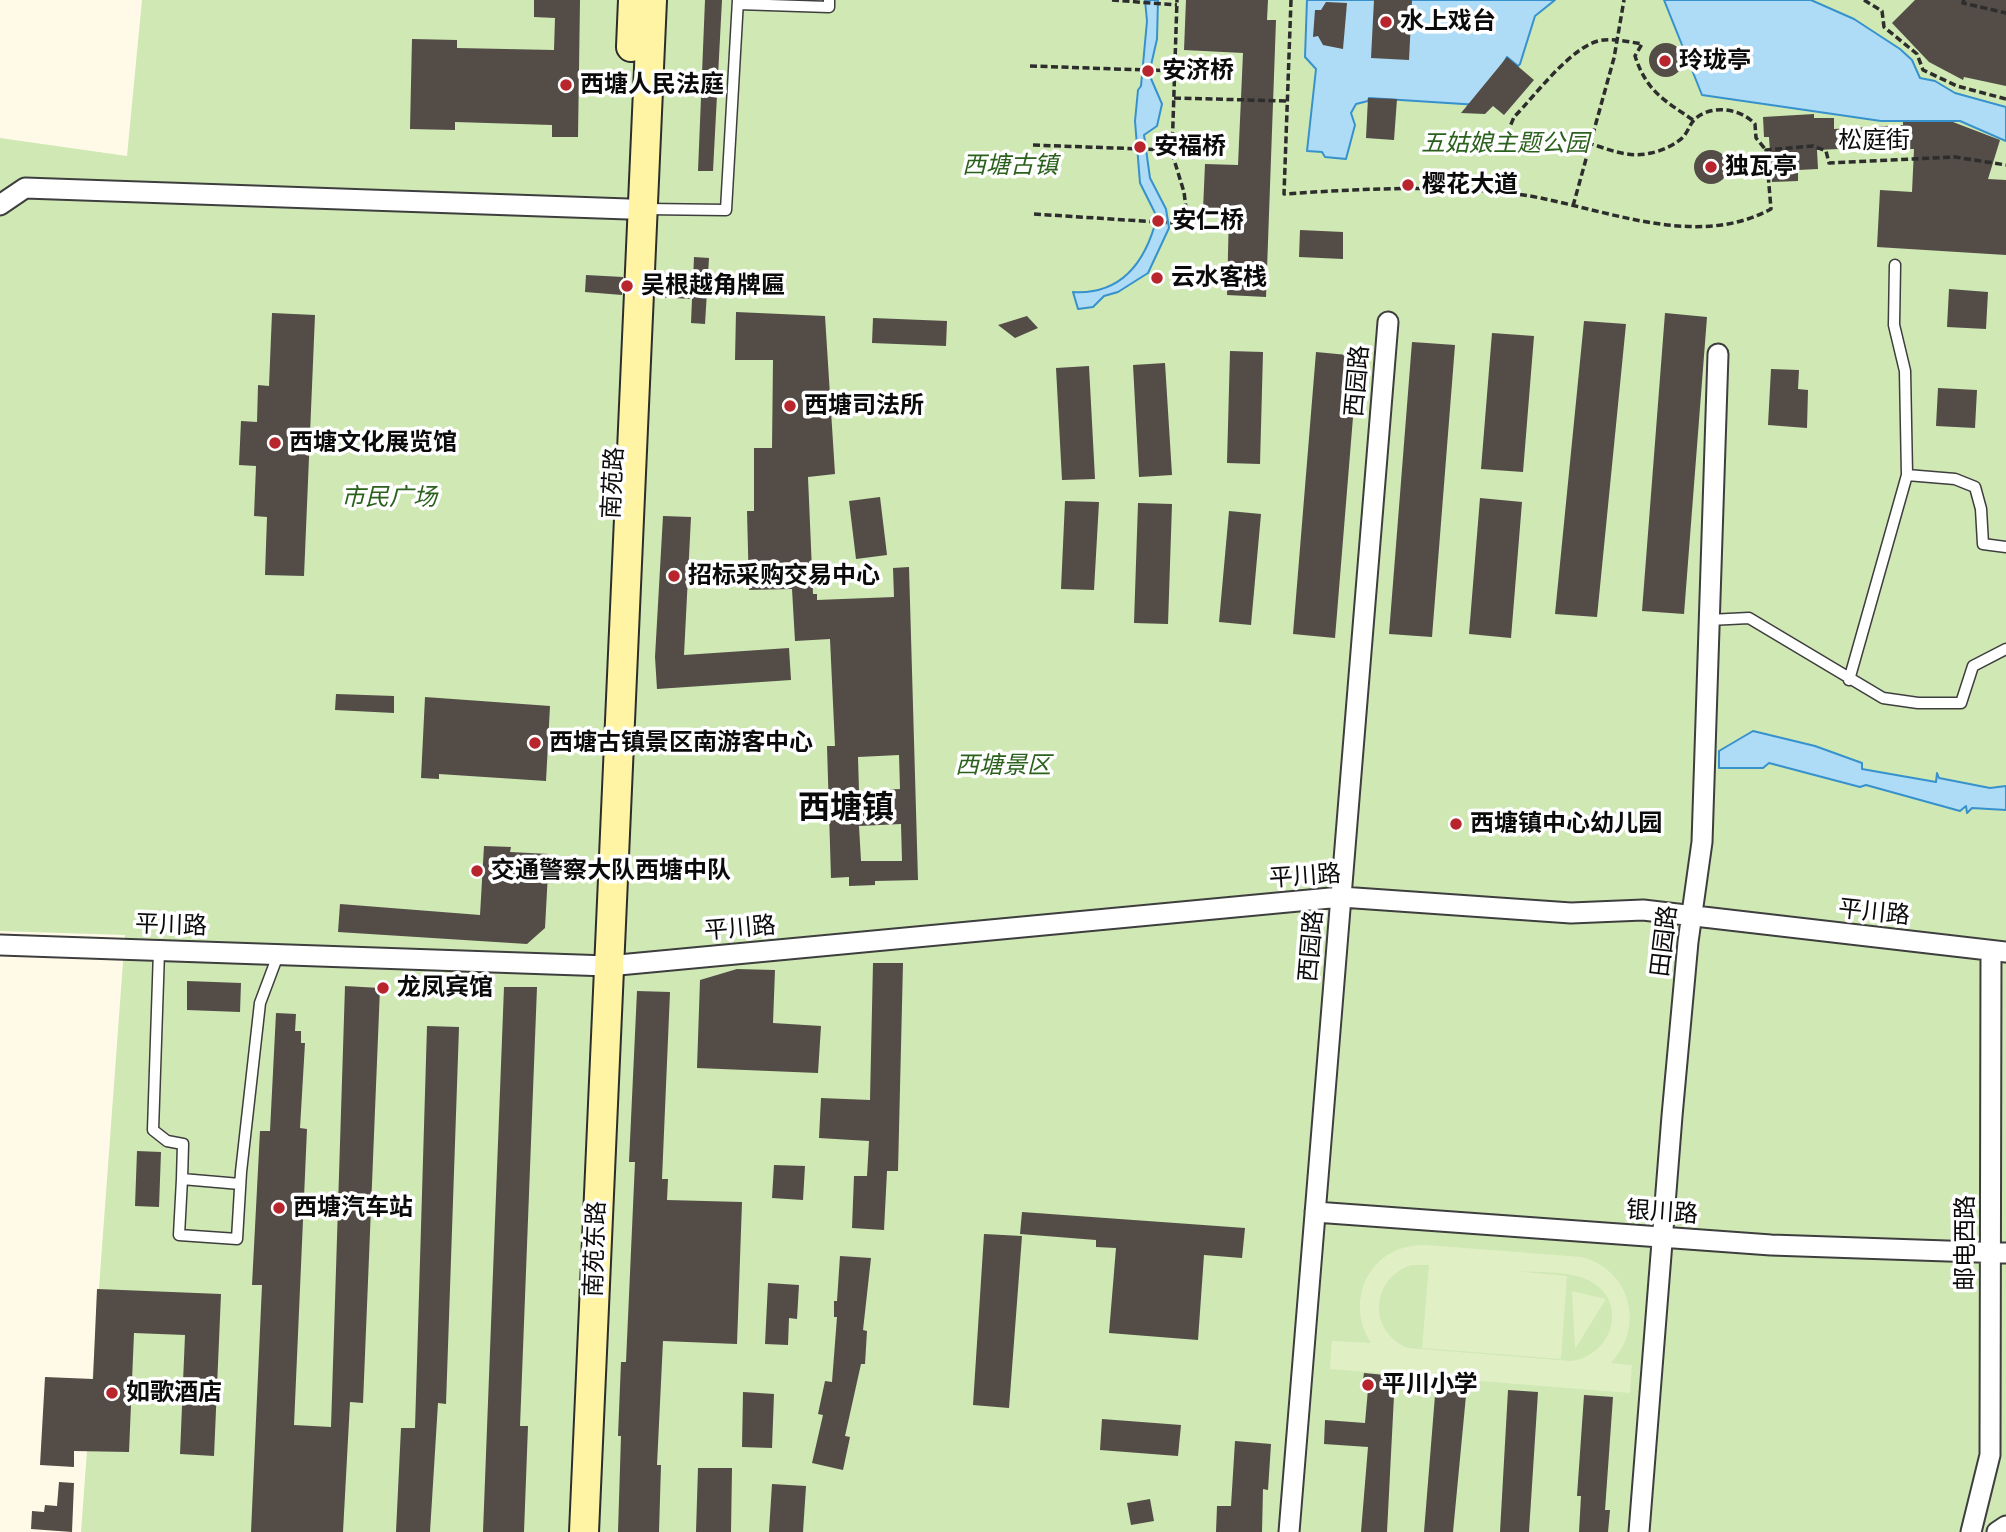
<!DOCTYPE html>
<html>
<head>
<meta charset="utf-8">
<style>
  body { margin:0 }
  canvas { display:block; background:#fffae8 }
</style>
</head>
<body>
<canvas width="2006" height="1532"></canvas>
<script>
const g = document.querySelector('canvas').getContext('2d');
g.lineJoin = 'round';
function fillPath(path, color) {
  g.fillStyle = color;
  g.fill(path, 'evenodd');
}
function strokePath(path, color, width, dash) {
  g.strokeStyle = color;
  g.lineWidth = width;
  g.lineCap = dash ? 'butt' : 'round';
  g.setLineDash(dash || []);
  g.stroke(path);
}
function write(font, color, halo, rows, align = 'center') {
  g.font = font + ' Bitter,"Noto Sans SC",serif';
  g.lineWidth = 7;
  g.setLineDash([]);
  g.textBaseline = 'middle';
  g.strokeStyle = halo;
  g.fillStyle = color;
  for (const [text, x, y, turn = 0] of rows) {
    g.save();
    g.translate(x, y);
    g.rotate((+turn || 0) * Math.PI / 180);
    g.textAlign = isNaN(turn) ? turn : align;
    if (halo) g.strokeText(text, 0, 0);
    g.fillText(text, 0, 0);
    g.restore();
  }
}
const green = new Path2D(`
  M142,0H2006V1532H81L125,935L0,931V138L127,156Z`);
const pitch = new Path2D(`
  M1426,1245L1581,1257C1630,1269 1646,1326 1611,1363L1632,1365L1630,1393L1330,1369L1332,1341L1371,1343C1343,1299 1371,1243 1426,1245ZM1411,1265H1429L1422,1348L1561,1359L1567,1276L1513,1271C1536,1273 1568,1270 1588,1280C1630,1300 1613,1356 1571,1361L1408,1348C1368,1332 1370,1279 1411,1265Z
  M1572,1291L1606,1299L1575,1349Z`);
const water = new Path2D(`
  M1145,0H1158L1157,39L1149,74L1162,104L1157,126L1144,135L1150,178L1166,209L1169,228L1148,273L1118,292L1104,296L1093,307L1078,309L1073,292C1123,295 1146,261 1157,217L1140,183L1135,121L1138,90L1141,86L1147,21Z
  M1307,0H1555L1535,16L1520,64L1518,66L1507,57L1479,105L1369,98L1368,101L1356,104L1351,113L1355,125L1346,159L1325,157L1322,152L1307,151L1316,69L1305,57Z
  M1664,0H1811L1854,19L1900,49L1912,60L1920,78L1935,81L1955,93L2006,107V141L1960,121H1881L1702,95Z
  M1753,731L1815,746L1862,763V769L1936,782L1937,773L1939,778L1990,788L2006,786V810L1972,808L1967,813L1966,806L1960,811L1866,785L1860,787L1769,763L1763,768H1719V751Z`);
const building = new Path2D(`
  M534,0H580L578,137H552V125L455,122V130L410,129L412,39L457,40V48L554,50L555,18L534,17Z
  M705,0H722L713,171H698Z
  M1186,0H1268L1267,20H1276L1266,297L1227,295L1229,212L1203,210L1205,164L1238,165L1243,53L1184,50Z
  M1374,0H1412L1409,60L1371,58Z
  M1915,0H2006V86L1964,77L1963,80L1929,62L1892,23Z
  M1326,2L1347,3L1343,49L1323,45L1318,36L1313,37L1315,10H1321Z
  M1649 60a17 17 0 1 1 34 0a17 17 0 1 1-34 0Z
  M1507,57L1534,80L1504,115L1493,106L1485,114L1461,113Z
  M1368,98L1397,99L1394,140L1366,138Z
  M1814,114V118H1834V129L1903,125V122H1953L2000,140L1988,179L2006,180V255L1877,247L1880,190L1912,192L1914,149H1904V146L1817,150L1818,169L1798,170V181L1772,182L1769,137H1764L1763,117Z
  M1694 167a17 17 0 1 1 34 0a17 17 0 1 1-34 0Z
  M1300,230L1343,232V259L1299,257Z
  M694,257L709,258L705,324L691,323L692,299L655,297L656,279L693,281Z
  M586,275L623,277L622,295L585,292Z
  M1949,289L1988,292L1986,329L1947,327Z
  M736,312L825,316L835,474L808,477L813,594H817V600L894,597L893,568L909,567L918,880L875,881V885L849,886V877L831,878L827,746H835L830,639L795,641L792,589L749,590L747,511H754V448H772L773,360H735ZM899,755L900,789L859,791L858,757ZM901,824L902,861H861L859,826Z
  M272,313L315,315L304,576L265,575L267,517L254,516L256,466L239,465L241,421L257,422L258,385L269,386Z
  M1665,313L1707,317L1684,614L1642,611Z
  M1027,316L1038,328L1015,338L998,325Z
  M873,318L947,321L946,346L872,343Z
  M1584,321L1626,324L1597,617L1555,614Z
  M1492,333L1534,336L1523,472L1481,469Z
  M1412,342L1455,345L1432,637L1389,634Z
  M1230,351L1263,352L1260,464L1227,463Z
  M1316,352L1358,356L1335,638L1293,634Z
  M1165,363L1172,475L1139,477L1133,365Z
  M1089,366L1095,479L1062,480L1056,368Z
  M1771,369L1799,370L1798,389L1808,390L1807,428L1768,425Z
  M1938,388L1977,390L1975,428L1936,426Z
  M880,497L887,555L856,559L849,501Z
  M1480,498L1522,502L1511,638L1469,634Z
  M1065,501L1099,502L1094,590L1061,589Z
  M1138,503L1172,504L1168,624L1134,623Z
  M1229,511L1261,514L1251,625L1219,622Z
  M663,516L691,517L684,655L789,648L791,680L657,689L655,657Z
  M336,694L394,696V713L335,710Z
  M425,697L550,706L546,781L439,774V779L421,778Z
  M484,846L511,847L510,852L549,854L545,928L527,944L338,932L340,904L480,915Z
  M873,963H903L898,1171H887L884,1230L852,1228L854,1176H867L869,1141L819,1138L821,1098L870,1100Z
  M737,969L775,970L773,1023L821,1026L818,1073L697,1068L700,980Z
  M187,981L241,983L240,1012L187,1010Z
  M345,986L380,988L363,1403L350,1402L343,1532H251L262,1285H252L260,1131H270L276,1013L296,1014L295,1031H301V1043H305L300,1128L307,1129L294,1425L331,1427Z
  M504,987H537L520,1426H528L524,1532H483Z
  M637,991L670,992L662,1179H668L667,1200L742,1202L737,1344L663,1341L657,1465H661L659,1532H618L621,1436H618L621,1362H626L635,1162H629Z
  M427,1026L459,1027L446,1404L438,1403L430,1532H396L401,1428H415Z
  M137,1151L161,1152L159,1207L135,1206Z
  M774,1165L805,1166L803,1200L772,1198Z
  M1022,1212L1245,1228L1242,1258L1204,1255L1198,1340L1109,1333L1116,1248L1096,1247V1240L1020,1234Z
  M984,1234L1022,1236L1009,1408L973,1405Z
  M840,1256L871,1258L863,1330L867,1331L865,1364H861L845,1436L850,1437L843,1470L812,1463L823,1415L818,1414L825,1381L832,1382L837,1317H834V1301H837Z
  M768,1283L799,1285L797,1319L789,1318L788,1345L765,1344Z
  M97,1289L221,1294L214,1456L180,1454L185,1335L134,1333L129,1452L74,1451V1467L40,1465L45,1377L93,1379Z
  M1364,1373L1395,1376L1387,1532H1361L1368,1447L1324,1444L1325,1420L1365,1423L1368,1389L1362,1387Z
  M1436,1383L1467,1385L1453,1532H1424Z
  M1508,1390L1538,1392L1529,1532H1500Z
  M743,1392L774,1394L772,1448L742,1447Z
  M1584,1395L1613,1397L1605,1510H1610L1608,1532H1579L1581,1496H1577Z
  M1102,1419L1181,1425L1178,1456L1100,1450Z
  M1235,1441L1271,1444L1268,1490L1263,1489L1262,1532H1216L1217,1506H1231Z
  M698,1468H732L731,1532H696Z
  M59,1482L74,1483L72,1532L31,1529L32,1511L44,1512L45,1505L57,1506Z
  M772,1484L806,1486L803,1532H769Z
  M1150,1499L1154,1521L1131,1525L1127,1503Z`);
const path = new Path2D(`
  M1112,0L1177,5
  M1291,0L1284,194C1358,189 1435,185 1509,193C1592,202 1690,253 1771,209L1766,150L1813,146L1826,151L1829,163L1955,157L2006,165
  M1864,0L1882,11L1884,27L1917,54L1923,70L1957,86L2006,99
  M1964,0L1963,3L2006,13
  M1030,66L1175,71
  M1174,98L1287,101
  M1693,120C1664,100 1647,92 1635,56L1642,44C1630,42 1617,39 1604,40C1574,42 1535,96 1514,117L1509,129L1511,141C1544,163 1541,144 1571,139C1599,143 1621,160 1651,153C1662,151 1677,144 1684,136C1689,130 1690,123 1696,118C1714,104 1741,109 1755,124L1756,138L1766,150
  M1033,145L1172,150
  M1573,206L1614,58L1624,0
  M1034,214L1188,224L1184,192L1172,153L1177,0`);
const service = new Path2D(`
  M738,4L829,7V0
  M646,209L726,210L738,0
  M1907,475L1955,479L1975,487L1981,509L1983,544L2006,547
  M1709,620L1749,618L1883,698L1918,703H1961L1973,666L2006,649
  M1849,680L1907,475L1905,371L1894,325L1895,265
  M159,951L153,1130L167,1141L183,1144L182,1179L240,1184
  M182,1179L179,1235L237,1239L241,1172L260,1003L278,955`);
const minor = new Path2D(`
  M0,205L25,188L628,209
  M0,945L608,966L1341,897L1571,913L1643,910L2006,952
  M1315,1212L1771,1245L2006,1253
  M1289,1532L1388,322
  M1639,1532L1672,1116L1688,942L1702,842L1718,354
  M1971,1532L1990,1455L1991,951
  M1997,1532L2006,1526`);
const secondary = new Path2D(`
  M631,47L633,0
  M584,1532L652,0`);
const markers = [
  [1386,22,7,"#b9252d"],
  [1665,61,7,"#b9252d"],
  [1148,71,7,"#b9252d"],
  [566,85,7,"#b9252d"],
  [1140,147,7,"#b9252d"],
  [1711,167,7,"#b9252d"],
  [1408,185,7,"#b9252d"],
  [1158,221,7,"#b9252d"],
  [1157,278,7,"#b9252d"],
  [627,286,7,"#b9252d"],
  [790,406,7,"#b9252d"],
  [275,443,7,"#b9252d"],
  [674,576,7,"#b9252d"],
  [535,743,7,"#b9252d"],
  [1456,824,7,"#b9252d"],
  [477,871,7,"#b9252d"],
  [383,988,7,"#b9252d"],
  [279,1208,7,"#b9252d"],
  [1368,1385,7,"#b9252d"],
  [112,1393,7,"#b9252d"]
];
const poiNames = [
  ["水上戏台",1400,22],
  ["玲珑亭",1679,61],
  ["安济桥",1162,71],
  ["西塘人民法庭",580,85],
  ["安福桥",1154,147],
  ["独瓦亭",1725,167],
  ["樱花大道",1422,185],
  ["安仁桥",1172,221],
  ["云水客栈",1171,278],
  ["吴根越角牌匾",641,286],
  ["西塘司法所",804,406],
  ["西塘文化展览馆",289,443],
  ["招标采购交易中心",688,576],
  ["西塘古镇景区南游客中心",549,743],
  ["西塘镇中心幼儿园",1470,824],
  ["交通警察大队西塘中队",491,871],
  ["龙凤宾馆",397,988],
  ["西塘汽车站",293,1208],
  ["平川小学",1382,1385],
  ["如歌酒店",126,1393]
];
const streetNames = [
  ["松庭街",1874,141],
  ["西园路",1358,381,-85],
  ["南苑路",614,483,-87],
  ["平川路",1305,877,-4],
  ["平川路",1874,913,6],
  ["平川路",171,926,2],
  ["平川路",740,929,-5],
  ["田园路",1665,941,-83],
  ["西园路",1312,946,-85],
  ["银川路",1662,1213,4],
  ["邮电西路",1966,1243,-90],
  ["南苑东路",596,1249,-88]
];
const parkNames = [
  ["五姑娘主题公园",1505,144],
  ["西塘古镇",1010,166],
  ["市民广场",389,498],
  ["西塘景区",1003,766]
];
const districtNames = [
  ["西塘镇",846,809]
];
fillPath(green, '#cfe8b4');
fillPath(pitch, '#e1efc5');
fillPath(water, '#aedbf5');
strokePath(water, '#3691cc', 2);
fillPath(building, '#534c47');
strokePath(service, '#3e3e3e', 13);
strokePath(minor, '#3e3e3e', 23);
strokePath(secondary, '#2d2d2d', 32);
strokePath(path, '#2d2d2d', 3.5, [7, 3.5]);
strokePath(service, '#fff', 10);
strokePath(minor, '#fff', 19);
strokePath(secondary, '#fff4a4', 28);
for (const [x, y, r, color] of markers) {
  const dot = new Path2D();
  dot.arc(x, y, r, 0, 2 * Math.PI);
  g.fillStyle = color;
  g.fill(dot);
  strokePath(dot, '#fff', 2.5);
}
write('bold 24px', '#0b0b0b', '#fff', poiNames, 'left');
write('24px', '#0b0b0b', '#fff', streetNames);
write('italic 24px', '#2b611d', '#fff', parkNames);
write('bold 32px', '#0b0b0b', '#fff', districtNames);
</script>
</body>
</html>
